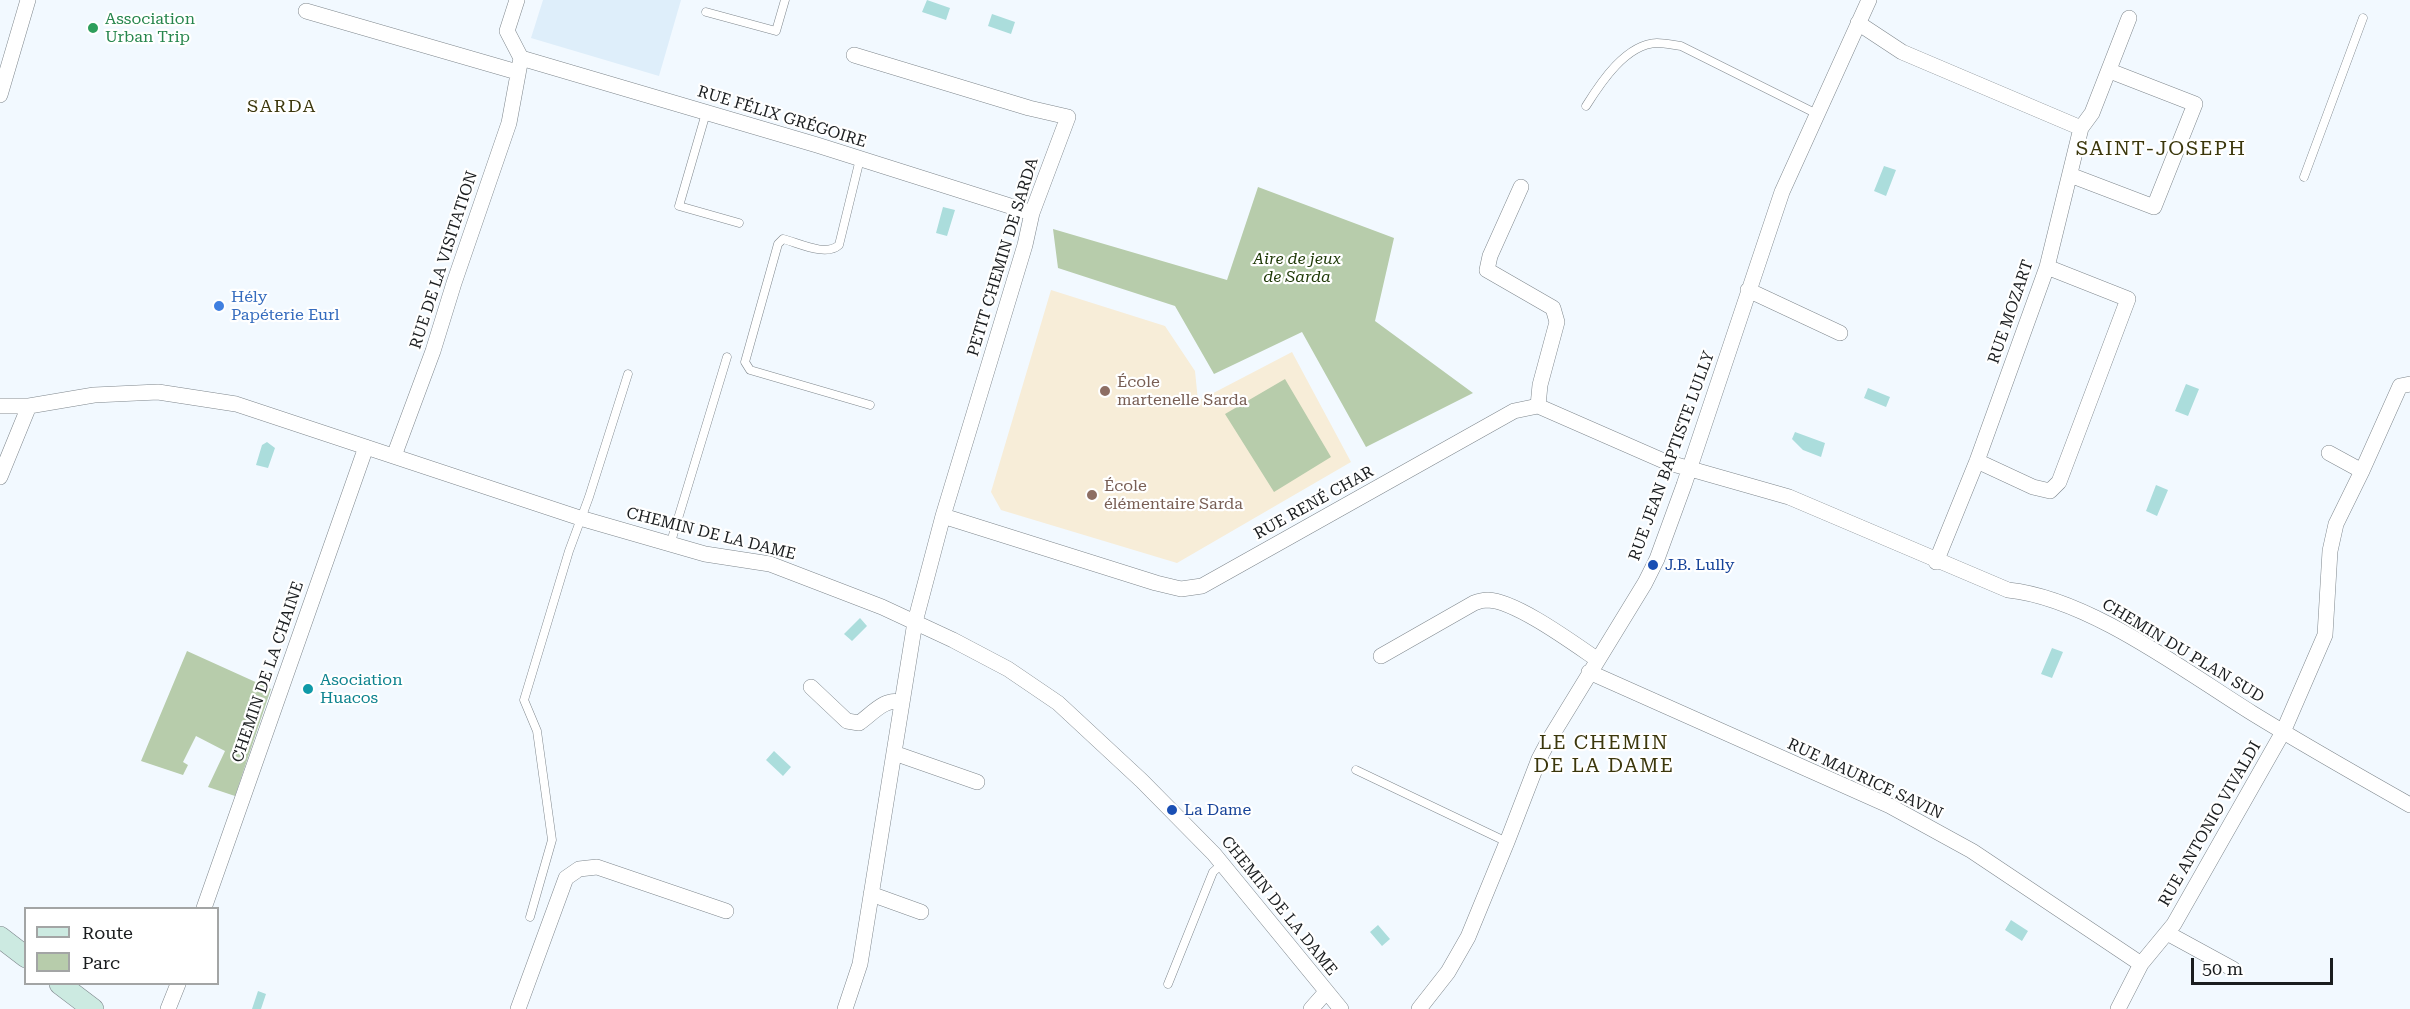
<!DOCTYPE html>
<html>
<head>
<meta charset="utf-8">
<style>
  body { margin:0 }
  #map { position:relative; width:2410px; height:1009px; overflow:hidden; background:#f2f9ff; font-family:"Roboto Serif",serif }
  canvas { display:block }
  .legend { position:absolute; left:24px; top:907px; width:195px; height:78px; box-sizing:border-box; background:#fff; border:2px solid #a3a5a5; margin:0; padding:8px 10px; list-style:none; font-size:18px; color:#1a1d1f }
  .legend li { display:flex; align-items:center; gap:12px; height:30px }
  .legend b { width:30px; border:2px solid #a3a5a5 }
  .scale { position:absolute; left:2191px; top:958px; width:142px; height:27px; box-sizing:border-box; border:3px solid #1a1d1f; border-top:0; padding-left:8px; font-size:18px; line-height:21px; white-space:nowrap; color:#1a1d1f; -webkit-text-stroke:4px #fff; paint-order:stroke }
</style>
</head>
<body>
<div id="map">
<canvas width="2410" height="1009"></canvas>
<ul class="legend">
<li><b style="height:8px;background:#cceae1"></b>Route</li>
<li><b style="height:16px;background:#b7ccab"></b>Parc</li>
</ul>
<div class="scale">50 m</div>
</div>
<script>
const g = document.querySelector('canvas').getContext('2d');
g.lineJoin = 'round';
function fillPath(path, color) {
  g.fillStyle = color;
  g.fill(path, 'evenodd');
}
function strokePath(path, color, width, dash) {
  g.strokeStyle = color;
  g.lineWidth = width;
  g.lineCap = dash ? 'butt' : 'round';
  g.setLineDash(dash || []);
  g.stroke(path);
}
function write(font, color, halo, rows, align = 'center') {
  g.font = font + ' "Roboto Serif",serif';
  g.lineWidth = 4.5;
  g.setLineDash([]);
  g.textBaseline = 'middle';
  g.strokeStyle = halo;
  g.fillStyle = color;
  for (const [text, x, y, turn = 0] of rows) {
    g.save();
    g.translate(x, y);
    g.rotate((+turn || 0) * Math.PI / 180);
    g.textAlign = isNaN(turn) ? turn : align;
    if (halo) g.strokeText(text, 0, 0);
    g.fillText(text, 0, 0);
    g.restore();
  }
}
const built = new Path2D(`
  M543,0H681L659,76L531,38Z`);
const education = new Path2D(`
  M1051,290L1165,326L1195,371L1198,401L1292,352L1351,462L1177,563L1001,510L991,492Z`);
const green = new Path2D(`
  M1258,187L1394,238L1375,321L1473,393L1366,447L1302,332L1214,374L1175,306L1058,268L1053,229L1227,280Z
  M1285,379L1331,457L1274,492L1225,414Z
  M187,651L271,689L235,796L208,787L225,751L196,736L183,762L188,765L183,775L141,761Z`);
const water = new Path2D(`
  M927,0L950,8L946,20L922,12Z
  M992,14L1015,22L1011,34L988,26Z
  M1884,166L1896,170L1886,196L1874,191Z
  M943,207L955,210L947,236L936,233Z
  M2186,384L2199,389L2188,416L2175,411Z
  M1868,388L1890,397L1886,407L1864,398Z
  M1795,432L1825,443L1821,457L1803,450L1792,439Z
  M267,442L275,448L268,468L256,465L262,445Z
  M2156,485L2168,490L2157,516L2146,511Z
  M860,618L867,626L852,641L844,634Z
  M2052,648L2063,652L2052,678L2041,674Z
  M774,751L791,767L783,776L766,760Z
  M2011,920L2028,931L2022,941L2005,930Z
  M1378,925L1390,939L1382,946L1370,932Z
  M258,991L266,994L261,1009H252Z`);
const lane = new Path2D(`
  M706,12L776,31L785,0
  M1586,106C1601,82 1626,44 1657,43C1665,43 1673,45 1681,46L1817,114
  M706,113L679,206L739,223
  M860,159L839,245C826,257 799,243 783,239L778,244L745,362L750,370L870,405
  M2304,177L2363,18
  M670,545L727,357
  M1356,770L1507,842
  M530,917L552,840L537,731L524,700L569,551L589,497L628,374
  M1168,984L1213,872L1222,864`);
const street = new Path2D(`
  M306,11L517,72
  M1858,23L1902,52L2081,128
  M521,58L817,145L1032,213
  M0,95L28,0
  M2070,175L2154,207L2195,104L2110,71
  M1521,187L1490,256L1487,270L1553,308L1557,322L1540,385L1538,406
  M1748,290L1840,333
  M0,406H29L94,395L158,392L236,404L580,518L705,554L770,564L882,607L953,640L1008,669L1058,703L1142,781L1214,854L1341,1009
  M2329,453L2362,471
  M394,456L433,351L454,283L509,123L521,58L507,31L517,0
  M1977,461L2033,487L2050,491L2059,482L2128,299L2047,267
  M0,477L29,406
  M943,516L1156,583L1181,589L1202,586L1514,411L1538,406L1666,462L1789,497L2008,590C2088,598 2183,670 2252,713C2304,745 2357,775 2410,805
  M1936,562L1977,461L2047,267L2081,128L2092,113L2129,18
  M1381,656L1474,603C1479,601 1484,600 1488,600C1516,601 1573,643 1598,660
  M1589,672L1890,806L1972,851L2141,964
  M811,687L847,721L859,723C871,715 886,696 901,703
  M894,753L977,782
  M871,894L921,912
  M204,908L366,447
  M2167,933L2233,969
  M168,1009L178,984
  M518,1009L566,878L579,869L597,867L726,911
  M845,1009L860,964L915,622L943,516L1025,245L1032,213L1068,117L1029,108L854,55
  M1311,1009L1326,992
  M1419,1009L1448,972L1468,937L1507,842L1539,759L1549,740L1645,583L1657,559L1684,485L1782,192L1869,0
  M2118,1009L2141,964L2174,924L2283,732L2325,635L2330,551L2336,524L2362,471L2400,386L2410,384`);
const secondary = new Path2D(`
  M0,937L26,957
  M60,984L93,1009`);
const markers = [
  [93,28,6,"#2e9e5b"],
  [219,306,6,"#3f7fe0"],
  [1105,391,6,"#8d6e63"],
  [1092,495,6,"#8d6e63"],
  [1653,565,6,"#1a4fb4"],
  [308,689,6,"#0f9aa8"],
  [1172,810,6,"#1a4fb4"]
];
const leisureNames = [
  ["Association",105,19],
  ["Urban Trip",105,37]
];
const streetNames = [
  ["RUE FÉLIX GRÉGOIRE",782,117,17],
  ["PETIT CHEMIN DE SARDA",1003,257,-73],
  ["RUE DE LA VISITATION",444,260,-72],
  ["RUE MOZART",2011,312,-71],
  ["RUE JEAN BAPTISTE LULLY",1672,456,-70],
  ["RUE RENÉ CHAR",1314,503,-29],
  ["CHEMIN DE LA DAME",711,534,14],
  ["CHEMIN DU PLAN SUD",2183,651,31],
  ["CHEMIN DE LA CHAINE",268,672,-71],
  ["RUE MAURICE SAVIN",1865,779,25],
  ["RUE ANTONIO VIVALDI",2210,824,-60],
  ["CHEMIN DE LA DAME",1279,906,51]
];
const parkNames = [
  ["Aire de jeux",1297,259],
  ["de Sarda",1297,277]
];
const shopNames = [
  ["Hély",231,297],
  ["Papéterie Eurl",231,315]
];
const educationNames = [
  ["École",1117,382],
  ["martenelle Sarda",1117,400],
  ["École",1104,486],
  ["élémentaire Sarda",1104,504]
];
const transitNames = [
  ["J.B. Lully",1665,565],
  ["La Dame",1184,810]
];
const cultureNames = [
  ["Asociation",320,680],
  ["Huacos",320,698]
];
const neighbourhoodNames = [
  ["SARDA",282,107]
];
const quarterNames = [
  ["SAINT-JOSEPH",2161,149],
  ["LE CHEMIN",1604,743],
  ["DE LA DAME",1604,766]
];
fillPath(built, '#deeefa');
fillPath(education, '#f7edd8');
fillPath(green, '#b7ccab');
fillPath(water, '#abdddc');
strokePath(lane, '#7f878d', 9);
strokePath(street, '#7f878d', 16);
strokePath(secondary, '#7f878d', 22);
strokePath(lane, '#fff', 8);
strokePath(street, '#fff', 15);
strokePath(secondary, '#cceae1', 21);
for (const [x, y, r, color] of markers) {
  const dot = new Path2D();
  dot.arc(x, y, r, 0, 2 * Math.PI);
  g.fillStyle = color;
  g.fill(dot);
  strokePath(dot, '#fff', 2);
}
write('16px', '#27864d', '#fff', leisureNames, 'left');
write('16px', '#1a1d1f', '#fff', streetNames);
write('italic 16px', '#1d3805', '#fff', parkNames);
write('16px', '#366cbe', '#fff', shopNames, 'left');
write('16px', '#785e54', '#fff', educationNames, 'left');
write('16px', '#164399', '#fff', transitNames, 'left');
write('16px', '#0d838f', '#fff', cultureNames, 'left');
g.letterSpacing = '1.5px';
write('18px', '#3b370c', '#fff', neighbourhoodNames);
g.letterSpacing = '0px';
g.letterSpacing = '1.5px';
write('20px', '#3b370c', '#fff', quarterNames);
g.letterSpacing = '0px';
</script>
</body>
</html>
